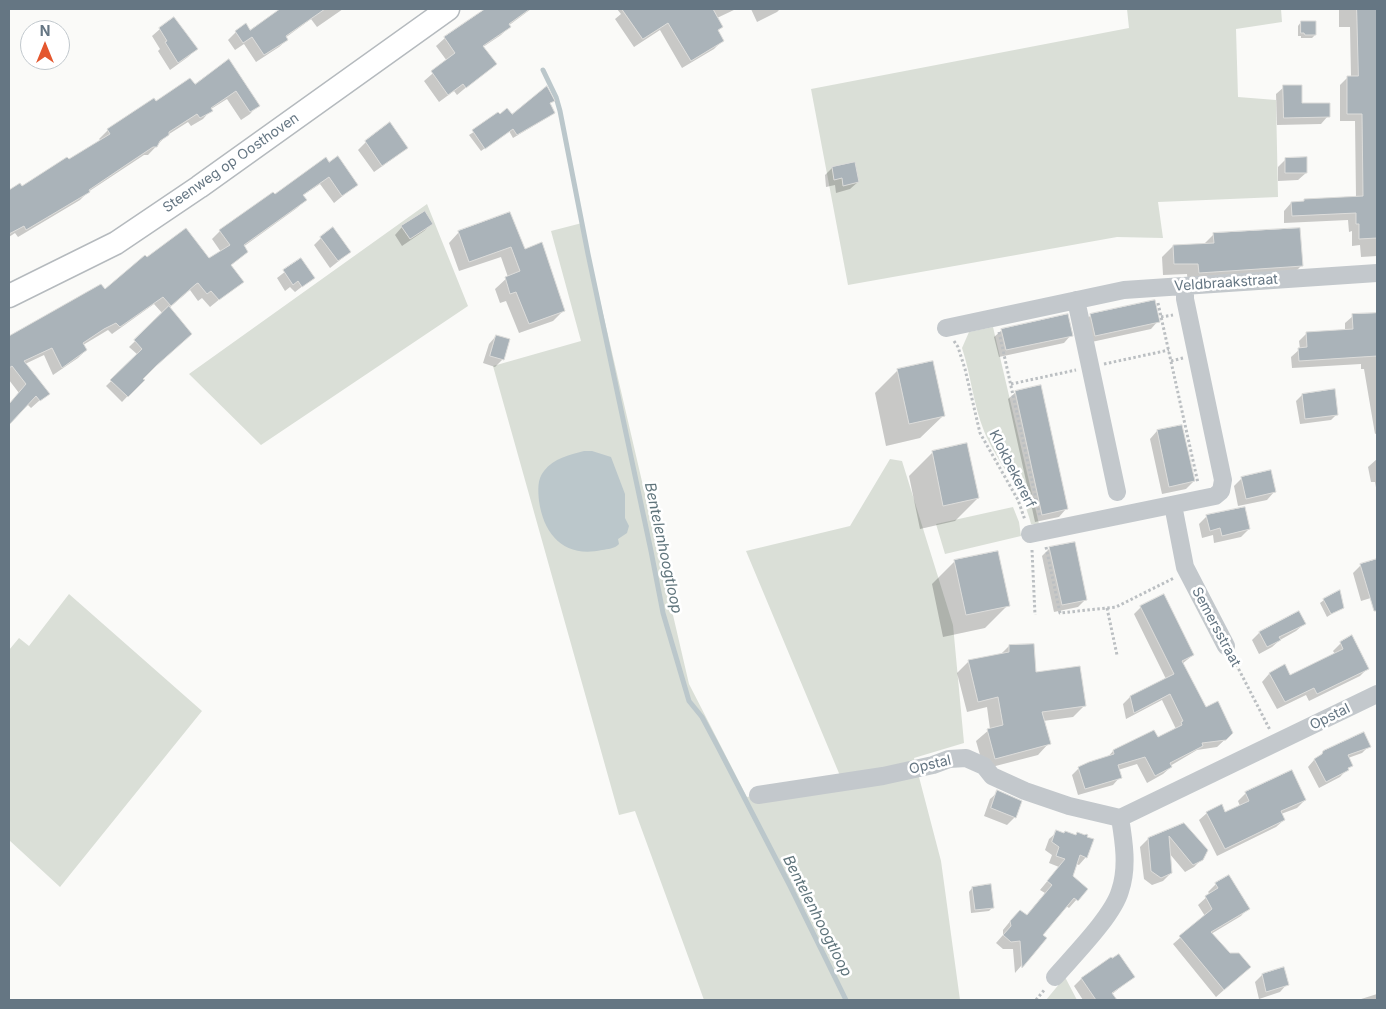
<!DOCTYPE html>
<html>
<head>
<meta charset="utf-8">
<style>
  body { margin:0 }
  #map { position:relative; width:1386px; height:1009px; overflow:hidden; background:#fafaf8; font-family:Inter,sans-serif }
  canvas { display:block }
  .frame { position:absolute; inset:0; border:10px solid #657683; pointer-events:none }
  .north { position:absolute; left:20px; top:20px; width:50px; height:50px; box-sizing:border-box; background:#fff; border:1px solid #c1c8cd; border-radius:50%; rotate:0deg; font-size:14px; font-weight:700; line-height:20px; text-align:center; color:#657683 }
  .north::after { content:''; display:block; margin:auto; width:18px; height:22px; background:#e4572e; clip-path:polygon(50% 0,100% 100%,50% 72%,0 100%) }
</style>
</head>
<body>
<div id="map">
<canvas width="1386" height="1009"></canvas>
<div class="frame"></div>
<div class="north">N</div>
</div>
<script>
const g = document.querySelector('canvas').getContext('2d');
g.lineJoin = 'round';
function fillPath(path, color) {
  g.fillStyle = color;
  g.fill(path, 'evenodd');
}
function strokePath(path, color, width, dash) {
  g.strokeStyle = color;
  g.lineWidth = width;
  g.lineCap = dash ? 'butt' : 'round';
  g.setLineDash(dash || []);
  g.stroke(path);
}
function write(font, color, halo, rows, align = 'center') {
  g.font = font + ' Inter,sans-serif';
  g.lineWidth = 5;
  g.setLineDash([]);
  g.textBaseline = 'middle';
  g.strokeStyle = halo;
  g.fillStyle = color;
  for (const [text, x, y, turn = 0] of rows) {
    g.save();
    g.translate(x, y);
    g.rotate((+turn || 0) * Math.PI / 180);
    g.textAlign = isNaN(turn) ? turn : align;
    if (halo) g.strokeText(text, 0, 0);
    g.fillText(text, 0, 0);
    g.restore();
  }
}
const green = new Path2D(`
  M1127,9H1281L1282,22L1236,29L1238,97L1276,100L1278,197L1158,202L1163,238L1117,237L848,285L811,89L1129,28Z
  M427,204L468,306L261,445L189,374Z
  M582,223L689,684L747,797L841,778L746,551L850,526L890,459L902,461L953,625L964,743L914,758L941,861L960,1000H704L635,811L619,815L493,366L581,341L551,231Z
  M993,327L1039,524H1031C1023,489 997,463 984,431C973,404 971,375 962,348L969,332Z
  M1013,507L1019,522L1021,536L945,554L936,524Z
  M69,594L202,711L60,887L9,840V650L19,638L29,646Z
  M1065,977L1077,1000H1046Z`);
const water = new Path2D(`
  M584,451H592L611,457L625,494V518L629,526L627,533L618,539L619,544C614,549 608,549 602,550C565,558 544,536 539,501C538,491 537,479 544,471C554,458 569,455 584,451Z`);
const shadow = new Path2D(`
  M282,9H343L317,27L311,19L285,38L287,40L279,47L256,62L244,44L235,50L228,40L236,32H249Z
  M487,9H531L508,26L509,27L501,35L483,47L495,63L457,95L454,91L439,102L424,81L447,61L436,46L445,38Z
  M617,9H736L717,18L721,27L718,31L722,41L714,49L682,68L660,30L634,47L615,19L621,14Z
  M751,9H780L777,12L757,22Z
  M1339,9H1377V256L1361,257L1360,245L1352,246V231L1349,232L1348,220L1284,223V211L1291,203H1302L1304,201L1356,197L1355,121H1340V85L1348,77H1351L1350,27H1339Z
  M1301,22L1315,35L1312,38H1301V36H1298V26Z
  M160,29L196,49L188,57L170,70L158,51L160,49L152,36Z
  M228,61L258,105L250,114L241,120L227,99L211,109V110L203,119L191,126L188,122L166,136L148,155H144L88,192L80,200L18,237L15,233L9,237V191L20,185L22,188L68,161L101,141L99,139L108,130L154,100L156,102L194,86Z
  M1284,87L1301,104L1328,116L1321,124L1277,125L1276,94Z
  M554,100L549,104L554,113L550,116L513,138L509,131L481,151L469,135L499,116H511Z
  M366,142L406,147L398,155L374,172L358,150Z
  M326,159L356,185L334,203L320,184L302,196L305,200L297,208L243,247L247,252L230,266L242,281L210,307L202,298L198,301L190,290L169,308L142,379L143,380L122,402L106,386L138,355L129,347L163,314L154,304L112,334L108,330L83,345L86,350L78,358L53,375L44,355L25,364L48,393L31,408L27,404L9,423V405L19,393L9,380V337L105,291L209,260L221,252L212,239L220,231L275,196Z
  M1286,159L1306,173L1298,180L1278,181V167Z
  M832,168L858,182L850,189L836,193L835,185L826,187L825,175Z
  M431,224L424,231L402,246L395,235L402,227Z
  M459,232L524,250L563,311L553,321L519,333L506,301L500,303L495,289L508,277L501,257L459,271L449,243Z
  M1214,234L1301,266L1290,277L1188,284L1187,274L1163,275L1162,257L1173,246L1203,245Z
  M321,238L350,252L330,268L314,245Z
  M300,260L313,278L295,292L290,287L285,291L277,278Z
  M1377,314V433L1375,434L1364,369H1361V364L1292,368L1291,357L1300,349L1299,341L1307,333L1345,331V323L1353,316Z
  M1091,315L1158,321L1151,329L1087,343L1083,323Z
  M1002,330L1071,335L1064,343L999,357L994,337Z
  M496,336L503,359L495,367L483,363L489,344Z
  M898,370L944,415L920,438L886,446L875,393Z
  M1016,392L1066,509L1059,517L1035,522L1008,399Z
  M1302,395L1337,414L1331,420L1300,424L1296,401Z
  M1157,431L1194,481L1186,489L1162,494L1150,439Z
  M932,453L978,498L955,521L920,529L909,476Z
  M1377,459V493L1375,482H1371L1368,467Z
  M1242,478L1274,492L1267,500L1238,506L1234,486Z
  M1207,516L1249,529L1241,537L1214,543L1213,535L1202,538L1199,524Z
  M1050,548L1086,599L1078,607L1054,612L1042,556Z
  M1377,560V596L1361,601L1353,573L1360,566Z
  M955,561L1008,605L985,628L943,637L932,584Z
  M1324,600L1342,607L1327,617L1320,603Z
  M1141,607L1193,655L1182,664L1205,709L1232,733L1217,747L1197,750L1170,766L1171,767L1163,774L1147,783L1137,764L1118,770L1120,777L1113,785L1078,795L1072,775L1079,768L1107,758L1113,751L1157,739L1176,729L1162,700L1126,719L1123,704L1130,697L1166,679L1134,614Z
  M1304,624L1296,631L1280,640L1272,647L1259,654L1252,640L1259,633Z
  M1341,643L1368,668L1360,676L1309,701L1306,695L1277,709L1262,682L1269,674L1284,666L1290,677L1335,654L1333,651Z
  M1009,646L1035,673L1084,706L1073,717L1043,721L1049,743L1038,755L984,769L976,741L990,729L987,707L967,712L957,673L969,661L1001,654Z
  M1369,746L1362,753L1348,758L1351,765L1340,777L1319,788L1308,767L1314,760Z
  M998,792L1015,817L1007,825L984,816L990,799Z
  M1246,793L1305,800L1297,808L1281,814L1284,820L1276,827L1217,856L1199,820L1207,813H1225L1240,806L1238,801Z
  M1183,824L1202,859L1194,867L1185,872L1169,853L1171,873L1163,881L1152,885L1144,879L1140,847L1148,839Z
  M1057,832L1086,857L1079,865L1076,864L1071,877L1086,889L1069,908L1066,906L1042,935L1045,938L1015,973L1013,949H1003L996,943L1003,935V930L1012,919L1026,916L1045,893L1040,890L1059,867L1049,863L1052,855L1045,850L1049,839Z
  M1216,884L1248,908L1241,916L1211,934L1241,975L1216,997L1173,944L1205,916L1198,905L1210,894L1208,892Z
  M972,888L993,907L989,911L971,913L969,892Z
  M1111,958L1133,977L1111,995L1115,1000H1083L1074,986L1081,979Z
  M1262,975L1287,984L1280,992L1259,999L1255,982Z
  M1377,994V1000H1357H1358Z`);
const stream = new Path2D(`
  M543,70L556,97L560,111L588,254L651,551L663,613L689,701L702,717L718,747L790,886L846,1000`);
const building = new Path2D(`
  M280,9H325L286,36L288,40L264,55L252,37L243,43L235,31L246,23L250,30Z
  M485,9H530L509,24L511,27L483,46L497,64L466,88L463,84L448,95L431,71L455,53L444,37Z
  M622,9H713L723,27L718,30L724,41L691,61L668,23L643,39Z
  M1357,9H1377V238L1359,239V224H1356V213L1292,216L1291,202L1304,201V199L1363,196L1362,114H1347V76H1358Z
  M174,17L198,49L178,63L165,42L167,41L159,28Z
  M1301,21H1316V35H1305L1304,33H1301Z
  M229,59L260,106L250,112L236,91L211,108L213,111L200,118L197,114L169,132V135L160,141L157,147H153L129,163L89,190L90,192L26,230L24,226L9,234V190L20,183L22,186L67,157L69,159L110,134L107,129L154,98L156,101L190,78L195,84Z
  M1283,85H1302V103H1330V117L1284,118Z
  M547,86L555,101L550,103L555,113L517,135L513,129L485,149L472,130L498,112L500,114L507,108L512,114Z
  M390,122L408,148L382,166L365,141Z
  M338,156L358,185L342,196L329,177L303,195L307,200L244,245L248,252L231,265L244,282L219,300L211,291L207,294L198,283L196,284L171,306L163,297L120,327L116,323L104,329L83,343L87,350L62,368L52,348L24,361L50,394L40,401L36,396L9,425V404L26,384L12,366L9,368V336L101,284L105,289L145,255L147,257L186,228L209,258L230,245L219,230L273,192L275,194L326,157L329,162Z
  M1307,157V173H1285V158Z
  M855,162L859,182L843,186L842,178L834,180L832,167Z
  M425,211L433,224L410,239L401,226Z
  M510,212L525,249L542,242L565,311L529,324L516,292L510,294L505,277L520,271L511,247L469,262L458,231Z
  M333,227L351,252L338,261L320,237Z
  M1300,228L1303,266L1199,273L1198,264H1174L1173,245L1214,243L1213,233Z
  M301,258L315,278L302,287L298,281L293,285L283,270Z
  M1155,300L1160,322L1095,336L1090,314Z
  M169,306L192,334L156,366L143,379L145,380L128,397L110,380L142,349L134,340Z
  M1377,313V356L1299,361L1298,348L1307,347L1306,332L1353,329L1352,314Z
  M1068,314L1073,336L1006,350L1001,329Z
  M496,335L510,339L504,360L490,356Z
  M933,361L945,416L909,424L897,369Z
  M1041,385L1068,509L1042,515L1015,391Z
  M1335,389L1338,415L1305,419L1302,394Z
  M1182,425L1195,481L1169,487L1157,430Z
  M967,443L979,498L943,506L932,451Z
  M1271,470L1276,492L1246,499L1241,477Z
  M1245,507L1250,529L1222,536L1220,528L1210,531L1206,515Z
  M1075,542L1087,600L1062,605L1049,547Z
  M998,551L1010,606L966,615L954,560Z
  M1377,559V611H1374L1360,564Z
  M1340,590L1344,608L1331,614L1323,599Z
  M1164,594L1194,655L1182,661L1206,707L1218,701L1233,733L1226,740L1202,743L1203,746L1170,763L1172,767L1155,776L1145,757L1118,765L1122,778L1085,789L1078,767L1089,762L1114,754L1113,750L1154,730L1158,737L1182,725L1181,722L1183,721L1170,694L1134,713L1130,696L1174,674L1140,606Z
  M1299,611L1306,624L1279,637L1281,640L1267,647L1259,632Z
  M1352,635L1369,669L1317,694L1314,688L1285,702L1269,673L1285,664L1290,675L1343,649L1340,642Z
  M1034,644L1036,672L1080,666L1086,706L1042,712L1051,744L995,759L987,729L1003,725L998,697L978,702L968,660L1009,652V645Z
  M1364,732L1371,747L1348,755L1353,766L1348,768L1349,770L1326,782L1314,759L1322,754L1323,751Z
  M1292,770L1306,800L1281,811L1285,820L1225,849L1206,812L1222,804L1225,812L1249,801L1245,792Z
  M997,790L1022,801L1016,818L991,808Z
  M1184,823L1208,850L1203,860L1193,865L1169,836L1172,873L1161,878L1151,871L1148,838Z
  M1056,830L1064,833L1065,831L1076,835L1077,832L1085,835L1086,834L1088,835L1087,837L1094,839L1087,858L1080,855L1073,876L1088,889L1078,901L1074,898L1043,935L1047,938L1022,968L1020,941L1011,942L1003,935L1011,926L1010,921L1020,910L1027,915L1052,885L1047,881L1065,859L1056,856L1059,847L1052,842Z
  M1229,875L1250,909L1211,932L1230,953H1239L1251,967L1224,990L1179,936L1212,909L1205,896L1218,888L1215,883Z
  M991,884L994,908L975,910L972,887Z
  M1119,954L1135,977L1112,993L1117,1000H1096L1081,978L1111,957L1112,958Z
  M1284,967L1289,985L1266,992L1262,974Z`);
const path = new Path2D(`
  M1158,303L1198,483
  M1161,317L1173,315
  M999,332L1040,517
  M954,341L958,347L965,369L980,433L1018,500L1025,520
  M1171,361L1183,358
  M1104,364L1169,350
  M1011,384L1076,370
  M1046,547L1060,613L1116,607L1174,578
  M1032,550L1035,615
  M1107,608L1117,655
  M1234,660L1270,730
  M1036,1000L1045,989`);
const minor = new Path2D(`
  M1076,300L1117,492
  M946,328L1124,290L1377,273
  M1173,505L1185,567L1226,646
  M1030,534L1215,496L1221,491L1223,480L1185,299V286
  M758,795L883,776L933,765L949,759L966,758L984,766L992,776L1025,791L1069,806L1120,818
  M1055,977C1073,956 1113,916 1120,891C1128,868 1124,842 1120,818L1377,694`);
const major = new Path2D(`
  M9,296L116,243L199,187L448,9`);
const streetNames = [
  ["Steenweg op Oosthoven",231,163,-35],
  ["Veldbraakstraat",1226,283,-4],
  ["Klokbekererf",1012,469,63],
  ["Semersstraat",1216,627,62],
  ["Opstal",1330,717,-26],
  ["Opstal",930,765,-13]
];
const waterNames = [
  ["Bentelenhoogtloop",663,548,78],
  ["Bentelenhoogtloop",817,916,63]
];
fillPath(green, '#dadfd7');
fillPath(water, '#bbc7cb');
fillPath(shadow, '#0003');
strokePath(stream, '#bbc7cb', 5);
fillPath(building, '#aab3b9');
strokePath(building, '#dcdcda', 1);
strokePath(major, '#b5babe', 25);
strokePath(path, '#bbbfc2', 3, [2.5, 2.5]);
strokePath(minor, '#c3c8cc', 18);
strokePath(major, '#fff', 22);
write('14px', '#657683', '#fff', streetNames);
write('italic 15px', '#60757c', '#fff', waterNames);
</script>
</body>
</html>
